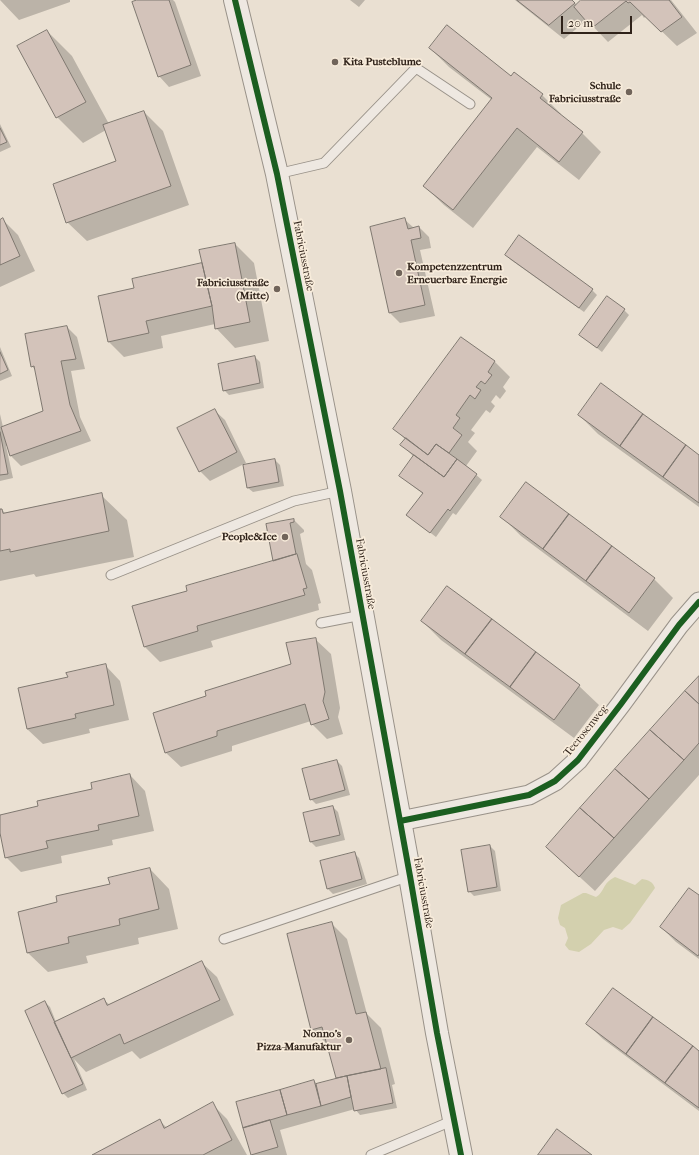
<!DOCTYPE html>
<html>
<head>
<meta charset="utf-8">
<style>
  body { margin:0 }
  #map { position:relative; width:699px; height:1155px; overflow:hidden; background:#eae0d2; font-family:"IM FELL French Canon",serif }
  canvas { display:block }
  .scale { position:absolute; left:561px; top:16px; width:71px; height:18px; box-sizing:border-box; border:2px solid #2f2219; border-top:0; padding-left:5px; font-size:12px; line-height:14px; white-space:nowrap; color:#2f2219; -webkit-text-stroke:3px #f8ecdb; paint-order:stroke }
</style>
</head>
<body>
<div id="map">
<canvas width="699" height="1155"></canvas>
<div class="scale">20 m</div>
</div>
<script>
const g = document.querySelector('canvas').getContext('2d');
g.lineJoin = 'round';
function fillPath(path, color) {
  g.fillStyle = color;
  g.fill(path, 'evenodd');
}
function strokePath(path, color, width, dash) {
  g.strokeStyle = color;
  g.lineWidth = width;
  g.lineCap = dash ? 'butt' : 'round';
  g.setLineDash(dash || []);
  g.stroke(path);
}
function write(font, color, halo, rows, align = 'center') {
  g.font = font + ' "IM FELL French Canon",serif';
  g.lineWidth = 3.5;
  g.setLineDash([]);
  g.textBaseline = 'middle';
  g.strokeStyle = halo;
  g.fillStyle = color;
  for (const [text, x, y, turn = 0] of rows) {
    g.save();
    g.translate(x, y);
    g.rotate((+turn || 0) * Math.PI / 180);
    g.textAlign = isNaN(turn) ? turn : align;
    if (halo) g.strokeText(text, 0, 0);
    g.fillText(text, 0, 0);
    g.restore();
  }
}
const green = new Path2D(`
  M615,877L635,885L642,879C649,880 653,882 655,888L630,923L622,930L613,927L604,930L591,944L579,952L569,950L565,945L568,938L565,928L560,925L558,918L561,905L583,893H586L596,897C605,892 602,883 615,877Z`);
const shadow = new Path2D(`
  M0,0H70V2L19,20Z
  M140,0H173L175,2L201,76L169,87L159,76Z
  M350,0H365L359,7Z
  M515,0H572L577,5L582,0H671L697,33L677,46L646,16L644,18L642,15L608,42L587,20L564,39Z
  M47,31L72,56L109,124L144,112L163,131L189,205L87,241L67,222L118,162L106,130L83,143L57,117Z
  M430,48L511,77L542,95L561,114L560,115L582,133L601,152L579,180L537,147L473,228L444,205L424,186L492,100L449,67Z
  M0,124L11,147L0,152Z
  M3,220L18,235L35,271L0,287V221Z
  M405,220L414,228L419,227L429,237L431,248L420,250L435,316L400,323L390,313L371,227Z
  M235,244L254,263L269,341L235,348L216,328L215,324L161,336L163,348L124,357L109,342L135,288L202,264L204,266Z
  M506,255L592,290L597,295L584,312L511,260Z
  M624,310L629,315L602,352L580,335Z
  M67,327L77,337L85,369L71,371L80,417L91,441L21,466L11,456L8,446H6L13,478L0,481V414L3,427L45,411L35,370L32,366Z
  M461,338L495,362L510,377L503,387L506,391L500,399L496,395L491,402L495,406L490,413L486,410L471,430L475,433L468,442L477,451L466,466L482,480L456,515L453,513L436,537L407,515L423,494L405,480L414,457L402,445L406,440L395,429Z
  M0,347L12,376L0,381Z
  M255,357L260,362L264,388L229,395L224,390Z
  M214,410L225,420L246,463L210,481L200,471Z
  M579,415L699,456V507L598,434Z
  M275,460L280,465L284,486L253,492L248,488Z
  M101,495L127,520L134,557L36,577L34,574L0,581V510H2L6,514Z
  M502,517L654,579L673,598L648,631L521,536Z
  M294,520L304,530V532L300,534L306,564L312,570L321,603L318,604L319,610L211,641L213,647L160,662L145,647L188,591L275,561L267,525Z
  M422,621L579,686L599,705L574,738L441,640Z
  M315,639L331,654L340,708L338,717L343,734L327,739L312,724L311,721L232,746V751L181,767L165,752L207,696L293,665Z
  M105,665L120,681L129,720L89,729L90,733L43,744L27,729L69,678Z
  M699,677V775L595,891L547,847Z
  M337,761L342,766L350,795L316,804L311,799Z
  M130,775L145,791L154,831L112,840L113,845L61,856L62,863L21,872L6,857L0,828V816L39,807L94,790Z
  M333,807L338,812L345,840L316,847L311,842Z
  M490,846L495,851L501,891L474,896L469,891Z
  M354,853L359,858L367,884L333,894L328,889L321,862Z
  M150,869L169,889L178,929L138,938L139,944L86,956L88,963L48,972L28,953L19,912L58,903Z
  M699,896V959L676,942L661,927Z
  M332,924L347,939L367,1014L381,1028L395,1084L392,1085L397,1108L360,1115L355,1109L280,1130L287,1155H252L237,1103L314,1081L318,1085L338,1079L328,1045L312,1029Z
  M201,962L217,977L234,1015L140,1059L132,1051L86,1072L74,1059L87,1090L68,1098L63,1093L45,1002L50,1007L56,1022L104,1000L110,1005Z
  M587,1024L699,1052V1111L603,1039Z
  M212,1104L227,1119L247,1155H94L159,1120L167,1128Z`);
const building = new Path2D(`
  M137,0H169L191,65L158,77L132,2Z
  M517,0H572L575,3L549,25Z
  M581,0H669L682,17L661,32L630,2L628,3L626,1L592,28L574,7Z
  M447,25L511,76L514,72L543,94L540,98L583,132L559,162L517,128L453,210L423,186L492,98L429,48Z
  M47,30L86,102L56,118L17,46Z
  M144,111L171,186L66,223L53,184L116,161L103,125Z
  M0,128L7,142L0,145Z
  M3,218L20,256L0,265V220Z
  M405,218L408,229L419,226L421,238L411,240L425,305L389,313L370,227Z
  M519,235L593,289L579,308L505,255Z
  M235,243L250,322L215,329L212,306L199,250Z
  M202,263L212,306L146,321L149,333L108,342L98,296L134,288L132,279Z
  M607,296L625,309L597,348L579,335Z
  M67,326L76,359L61,361L70,405L81,431L10,456L1,427L43,411L34,366L31,367L25,334Z
  M461,337L495,361L488,372L492,375L485,384L481,381L476,387L481,390L475,399L470,395L456,415L460,418L453,428L462,435L449,453L436,444L428,455L393,429Z
  M0,352L8,370L0,374Z
  M255,356L260,383L223,391L218,364Z
  M601,383L643,414L620,446L578,415Z
  M215,409L237,452L199,472L177,428Z
  M643,414L686,445L663,477L620,446Z
  M0,432L8,474L0,475Z
  M406,438L428,455L436,444L457,459L444,477L400,445Z
  M686,445L699,455V503L663,477Z
  M414,455L444,477L457,459L477,474L450,511L448,509L430,533L406,515L423,493L399,476Z
  M275,459L279,482L247,488L243,465Z
  M526,482L569,514L543,549L500,517Z
  M102,493L109,531L10,552V549L0,551V509H2L3,513Z
  M569,514L612,546L586,581L543,549Z
  M294,519V522L290,523L296,554L273,561L266,524Z
  M612,546L655,578L629,613L586,581Z
  M297,554L307,588L303,589L305,595L197,626L198,631L144,647L132,606L187,591L186,586Z
  M447,586L492,619L465,654L421,621Z
  M492,619L536,652L510,687L465,654Z
  M316,638L325,692L323,701L329,719L311,725L305,704L217,731V736L165,753L153,713L206,696L205,691L291,664L286,643Z
  M536,652L580,685L554,720L510,687Z
  M106,664L114,705L75,714L76,718L27,729L18,688L68,677L66,673Z
  M699,676V704L685,691Z
  M685,691L699,704V743L684,760L650,730Z
  M650,730L684,760L649,799L615,769Z
  M337,760L345,790L310,800L302,769Z
  M615,769L649,799L614,838L580,808Z
  M130,774L139,816L98,825L99,830L46,841L48,848L5,858L0,833V815L38,806L37,801L92,789L91,783Z
  M333,806L340,835L310,842L303,813Z
  M580,808L614,838L579,877L546,847Z
  M490,845L497,887L468,892L461,850Z
  M355,852L362,879L327,889L320,861Z
  M150,868L159,909L119,919L120,925L68,937L69,943L27,953L18,912L57,902L56,896L110,884L108,878Z
  M689,888L699,895V954L698,956L660,927Z
  M332,922L356,1014L366,1012L381,1069L336,1078L322,1027L311,1030L287,934Z
  M202,961L220,1000L124,1044L120,1034L71,1058L54,1022L104,998L107,1005Z
  M613,988L653,1017L626,1054L586,1024Z
  M45,1001L83,1084L62,1094L25,1011Z
  M653,1017L693,1046L665,1083L626,1054Z
  M693,1046L699,1051V1108L665,1083Z
  M386,1068L393,1103L354,1111L347,1076Z
  M347,1076L351,1097L321,1106L316,1084Z
  M314,1080L321,1106L287,1115L280,1090Z
  M280,1090L287,1115L243,1128L236,1102Z
  M213,1102L232,1140L203,1155H92L160,1119L164,1128Z
  M270,1120L278,1147L251,1155L243,1128Z
  M557,1129L592,1155H538Z`);
const service = new Path2D(`
  M277,174L324,163L416,68L470,104
  M111,575L294,501L340,491
  M321,623L362,615
  M224,939L410,876
  M371,1155L454,1120`);
const minor = new Path2D(`
  M400,821L529,795L555,781L578,760L621,704L679,625L699,602`);
const tertiary = new Path2D(`
  M235,0L277,174L340,491L410,876L437,1033L461,1155`);
const cycleway = new Path2D(`
  M235,0L277,174L340,491L410,876L437,1033L461,1155
  M400,821L529,795L555,781L578,760L621,704L679,625L699,602`);
const markers = [
  [335,62,4,"#70645a"],
  [629,92,4,"#70645a"],
  [399,273,4,"#70645a"],
  [277,289,4,"#70645a"],
  [285,537,4,"#70645a"],
  [349,1040,4,"#70645a"]
];
const poiNames = [
  ["Kita Pusteblume",343,62,"left"],
  ["Schule",621,86],
  ["Fabriciusstraße",621,99],
  ["Kompetenzzentrum",407,267,"left"],
  ["Erneuerbare Energie",407,280,"left"],
  ["Fabriciusstraße",269,283],
  ["(Mitte)",269,296],
  ["People&Ice",277,537],
  ["Nonno's",341,1034],
  ["Pizza-Manufaktur",341,1047]
];
const streetNames = [
  ["Fabriciusstraße",303,256,79],
  ["Fabriciusstraße",365,574,80],
  ["Teerosenweg",586,731,-51],
  ["Fabriciusstraße",423,893,80]
];
fillPath(green, '#d3d0ae');
fillPath(shadow, '#0003');
fillPath(building, '#d3c3ba');
strokePath(building, '#7f7870', 1);
strokePath(service, '#999289', 11);
strokePath(minor, '#999289', 21);
strokePath(tertiary, '#999289', 24);
strokePath(service, '#eee8e1', 9);
strokePath(minor, '#eee8e1', 19);
strokePath(tertiary, '#eee8e1', 22);
strokePath(cycleway, '#1b5e20', 6);
for (const [x, y, r, color] of markers) {
  const dot = new Path2D();
  dot.arc(x, y, r, 0, 2 * Math.PI);
  g.fillStyle = color;
  g.fill(dot);
  strokePath(dot, '#f8ecdb', 1.5);
}
write('bold 11px', '#2f2219', '#f8ecdb', poiNames, 'right');
write('11px', '#2f2219', '#f8ecdb', streetNames);
</script>
</body>
</html>
